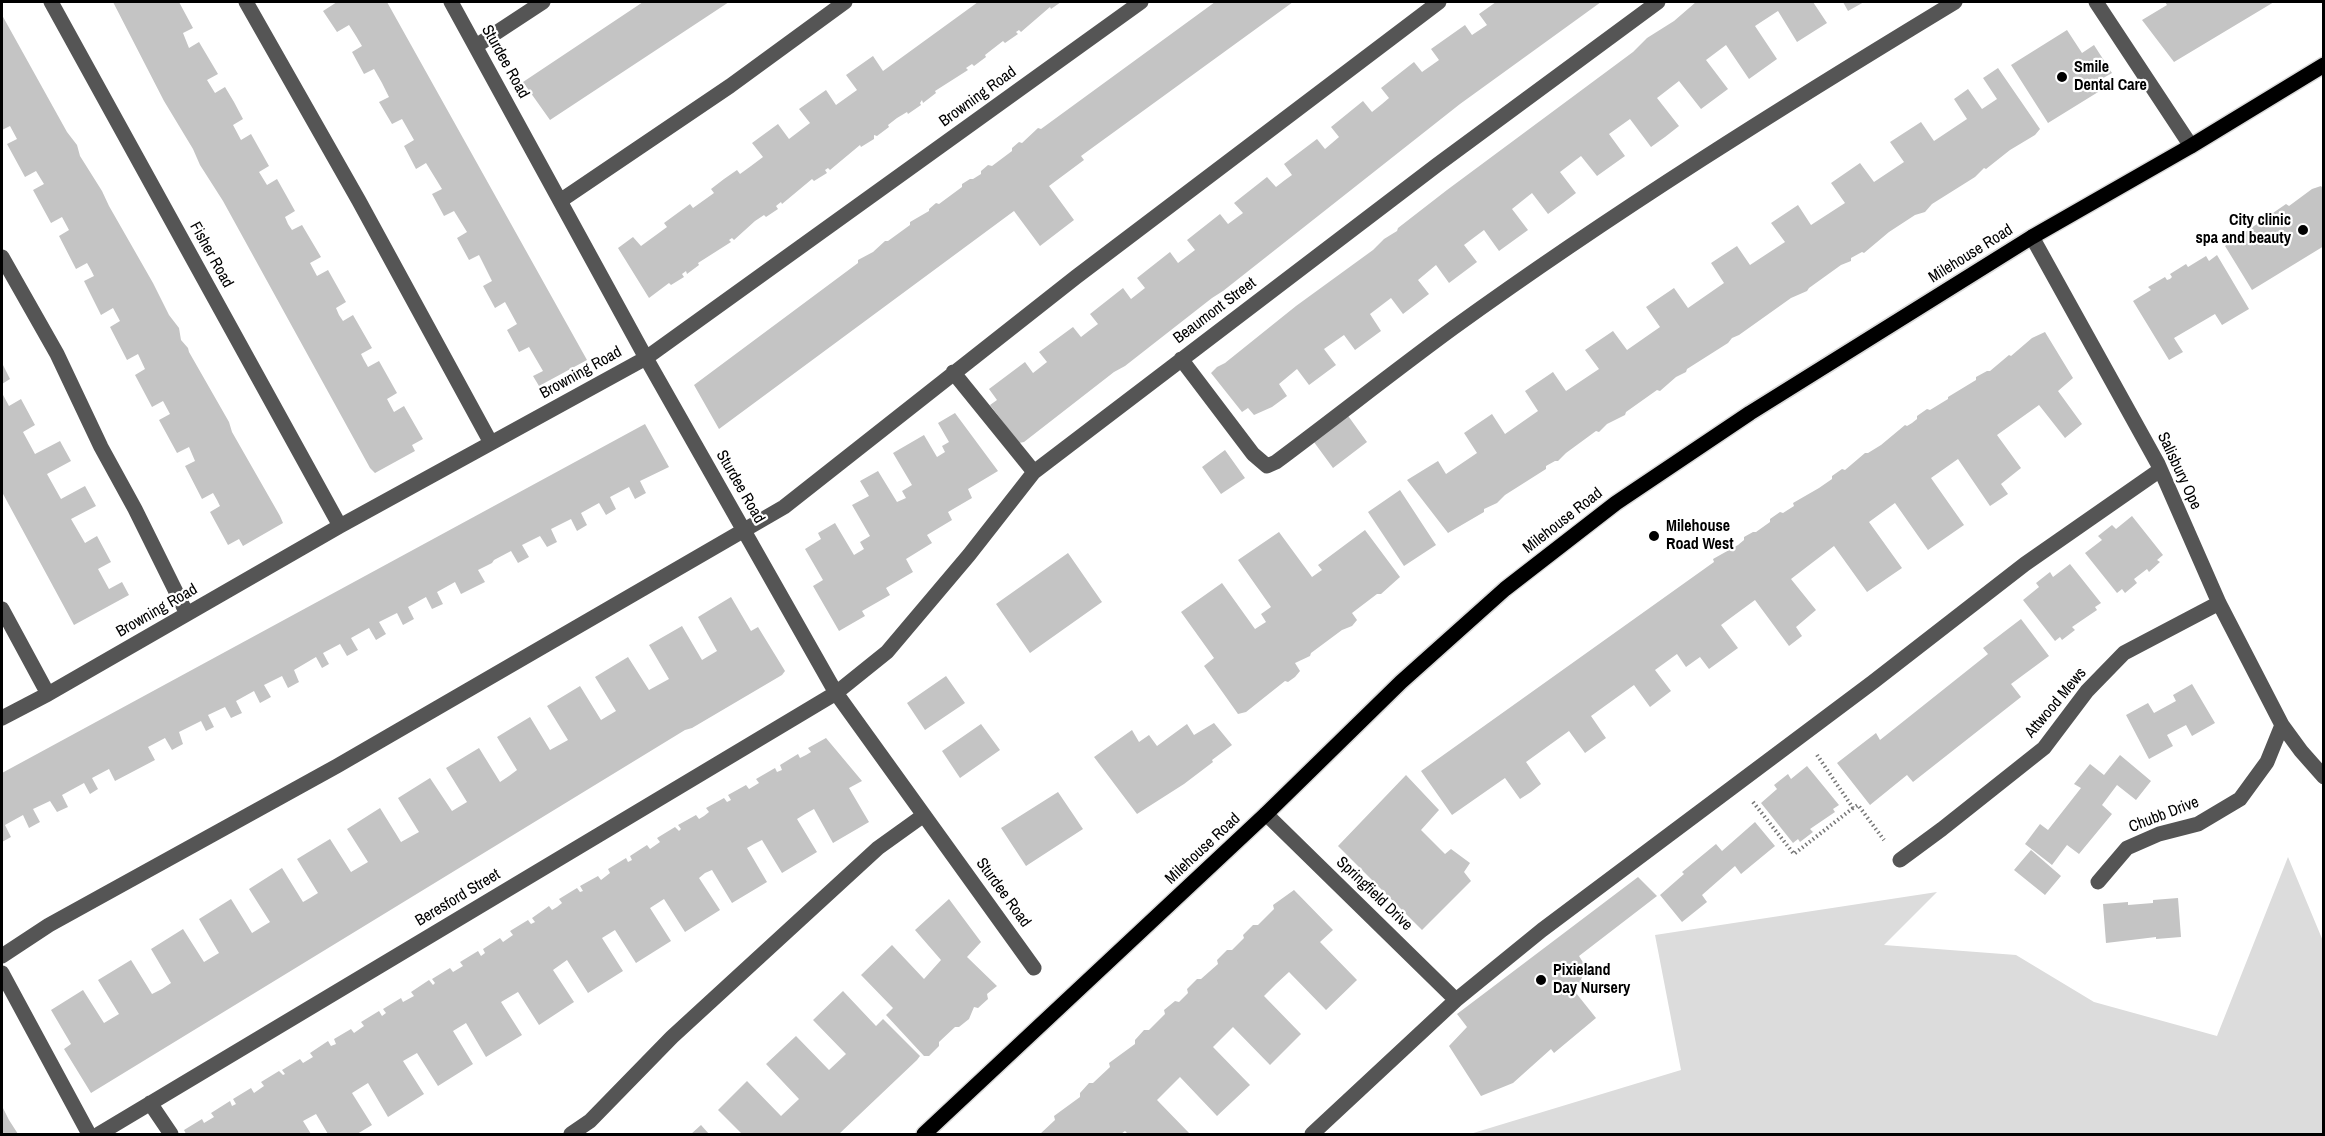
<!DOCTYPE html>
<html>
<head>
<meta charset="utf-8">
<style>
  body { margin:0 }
  #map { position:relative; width:2325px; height:1136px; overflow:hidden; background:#fff; font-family:"Archivo Narrow",sans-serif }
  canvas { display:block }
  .frame { position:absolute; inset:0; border:3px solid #000; pointer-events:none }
</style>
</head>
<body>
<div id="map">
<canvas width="2325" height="1136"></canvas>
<div class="frame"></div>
</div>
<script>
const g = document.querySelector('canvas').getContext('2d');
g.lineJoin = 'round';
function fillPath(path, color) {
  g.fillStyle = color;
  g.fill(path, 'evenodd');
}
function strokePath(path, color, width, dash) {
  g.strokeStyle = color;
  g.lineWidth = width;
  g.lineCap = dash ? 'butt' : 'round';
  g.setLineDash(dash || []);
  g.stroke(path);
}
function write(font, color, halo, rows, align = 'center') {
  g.font = font + ' "Archivo Narrow",sans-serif';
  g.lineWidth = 4.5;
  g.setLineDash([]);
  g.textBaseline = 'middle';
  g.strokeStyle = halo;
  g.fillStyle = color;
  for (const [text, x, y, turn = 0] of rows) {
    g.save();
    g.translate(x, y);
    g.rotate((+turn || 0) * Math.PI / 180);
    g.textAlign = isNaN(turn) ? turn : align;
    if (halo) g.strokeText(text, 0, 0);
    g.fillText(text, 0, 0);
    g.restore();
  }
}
const green = new Path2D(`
  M2288,857L2323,941V1134H1470L1681,1070L1655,935L1937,892L1884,945L2016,955L2094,1002L2217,1036Z`);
const building = new Path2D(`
  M113,2H179L193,28L183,33L189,48L199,42L218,74L207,80L215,93L225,87L234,102L243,119L233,125L241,140L251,134L269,166L259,172L267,185L277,179L295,211L285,217L288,224L292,230L302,225L321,257L310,263L317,276L328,270L346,302L336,308L339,315L343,321L353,315L372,348L361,354L364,360L368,367L379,361L397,393L387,399L394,412L404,406L423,439L412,445L415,451L375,473L370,468L223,201L200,165L193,149L164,101Z
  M337,2H387L587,360L539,386L533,376L543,371L529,347L519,352L507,330L517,324L505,302L495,308L483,286L492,281L479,255L469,260L457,238L467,232L454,211L444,216L432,194L442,189L426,163L416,169L404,146L414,140L402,119L392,124L379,102L389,97L382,83L374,69L364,74L352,52L362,46L356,36L349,25L337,32L323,11Z
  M643,2H729L550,120L523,82Z
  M978,2H1061L1051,9L1050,7L1021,32L1019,30L1016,32L1018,34L1005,43L1003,41L985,55L986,57L974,66L972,64L966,68L968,70L935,91L936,93L923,103L922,100L920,103L921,105L908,114L907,112L897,118L888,125L889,127L877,136L874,135V139L861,147L860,145L830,170L828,168L825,170L827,173L814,181L812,179L782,204L781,202L776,206L778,209L766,217L764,215L755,221L734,240L732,238L729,240L731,242L698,263L699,265L687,274L686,271L682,274L684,277L671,285L669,283L649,298L618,248L633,237L641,246L667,227L664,223L690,204L693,208L714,193L711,189L724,179L737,170L740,174L751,166L763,157L752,143L778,124L789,139L810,123L799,109L826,90L836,105L857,90L846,75L873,56L883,71Z
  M1215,2H1293L1081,156L1084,160L1049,186L1074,220L1040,246L1014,211L719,429L694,385L858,263V260L873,252L885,241H888L910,225V222L929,211V209L936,203L939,204L962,187V184L970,179H973L981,174V171L988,165L992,166L1012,151V148L1019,142L1022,143L1038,128L1041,129Z
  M1496,2H1601L1460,104L1223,291L1212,298L1125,366L1114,372L1024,442L1019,443L990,405L997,400L989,389L1025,362L1033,373L1047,362L1039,352L1073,327L1081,337L1090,330L1098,324L1090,314L1123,288L1131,299L1145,288L1137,278L1170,252L1178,263L1195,250L1187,240L1220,214L1228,224L1243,213L1234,203L1267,177L1276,187L1285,180L1292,175L1284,164L1317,139L1325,149L1339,137L1331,127L1363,101L1372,112L1382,104L1389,98L1381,88L1414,62L1422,72L1432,65L1439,60L1431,49L1465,25L1472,35L1487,25L1479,14Z
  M1696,2H1813L1827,23L1797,42L1778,11L1755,26L1777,59L1749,79L1726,45L1706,60L1728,89L1701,109L1679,81L1657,98L1679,126L1665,137L1651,147L1630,119L1609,134L1625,156L1597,176L1581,156L1560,172L1576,193L1563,203L1548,214L1532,193L1512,209L1528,230L1499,251L1484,230L1464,245L1477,262L1449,283L1436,265L1418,280L1429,294L1403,314L1391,298L1370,314L1381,331L1355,350L1344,335L1324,349L1336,365L1309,385L1297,369L1279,384L1287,396L1272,407L1254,415L1248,408L1242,412L1211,373L1217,367L1225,363L1296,306L1373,250L1384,239L1397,231L1398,228L1447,190L1633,52L1647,38L1674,21Z
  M1843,2H1864L1848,11Z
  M2165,2H2274L2174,62L2142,20L2167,5Z
  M2,15L67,132L77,145L80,156L102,191L109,206L153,283L169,315L179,328L181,340L188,348L189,352L229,422L232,432L280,516L283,523L243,546L239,539L228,545L210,512L220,506L217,500L213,493L202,499L185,466L195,461L189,447L177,453L159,420L170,414L163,401L152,407L135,375L145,369L138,354L127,360L110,327L120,321L113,308L101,315L84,281L94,276L91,270L87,263L76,269L59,236L69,230L62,217L51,223L33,190L44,184L36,171L25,177L7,144L17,139L10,126L2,130Z
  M2067,30L2082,53L2094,45L2112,73L2098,81L2103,89L2048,123L2011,65Z
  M1998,68L2040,129L2035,135L2010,150L1986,169L1984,168L1975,177L1932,204L1925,212L1915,215L1889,232L1864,253L1862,252L1851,258V261L1841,265L1809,288L1807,291L1791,298L1739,335L1732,338L1728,343L1687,369L1686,372L1676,377L1660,391L1657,390L1626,412L1625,415L1607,424L1599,432L1596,431L1566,453L1558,461H1555L1546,466V469L1505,495L1497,503L1484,509V512L1448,533L1407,480L1438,461L1446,474L1477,453L1464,433L1492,414L1505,434L1538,411L1525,391L1553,372L1566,391L1599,369L1585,350L1613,331L1627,350L1660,327L1646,307L1674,288L1688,308L1724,283L1711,263L1737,246L1750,265L1785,242L1771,223L1798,205L1811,225L1845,203L1831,183L1860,163L1874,182L1904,162L1890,142L1921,122L1934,141L1967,119L1954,99L1968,89L1982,109L1997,99L1983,78Z
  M2321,186L2324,190V246L2252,290L2225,246L2286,204L2289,206L2312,189Z
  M2217,255L2249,309L2222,325L2215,314L2174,338L2183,352L2169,360L2133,301L2151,290L2148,287L2165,277L2167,280L2170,279L2172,277L2170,274L2186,264L2188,267L2206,256L2209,261Z
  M2045,332L2073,378L2058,391L2082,424L2065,438L2039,405L1997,435L2021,468L2001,484L2008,494L1990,506L1958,459L1931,478L1964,525L1928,550L1895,503L1869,522L1902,568L1867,592L1834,546L1791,579L1816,610L1796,627L1802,636L1789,646L1755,600L1721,625L1738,648L1709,669L1700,657L1686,667L1677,654L1655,670L1671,691L1650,707L1634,685L1591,716L1606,738L1585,753L1569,731L1526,762L1541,784L1531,792L1520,799L1505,778L1452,815L1421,771L1714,562L1713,559L1738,545L1744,540V537L1753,532H1756L1770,522V519L1780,512L1783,513L1794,506L1793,503L1819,488L1832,479V476L1842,469L1845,470L1865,453H1868L1881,445L1905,425L1907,426L1912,423L1917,419V416L1927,409L1930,410L1948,399V397L1976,380V377L1987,371H1990L2009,355L2011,356L2032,338Z
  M2,363L10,379L2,384Z
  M2,393L9,406L21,399L35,425L23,432L35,454L60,441L71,461L47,474L61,499L85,486L96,506L71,519L85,543L97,536L111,562L98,569L109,589L122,582L129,595L74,625L2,492Z
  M955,413L998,471L968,489L972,498L948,512L952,520L927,535L932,543L906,559L913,572L886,588L890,595L862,611L865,616L839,631L813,586L823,580L805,549L821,539L818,533L835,523L854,555L864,549L860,542L870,536L852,505L869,496L860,481L878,471L897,502L906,498L902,491L912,485L893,453L924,435L937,457L945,452L942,446L949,442L938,423Z
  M1346,413L1367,442L1333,468L1311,438Z
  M645,424L669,467L640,481L646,493L635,499L629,487L610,497L616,509L606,515L599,503L581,513L587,525L577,531L571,519L551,529L557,542L547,547L540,536L522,545L529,557L518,563L511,551L494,560L492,563L478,570L485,582L461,594L455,582L437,592L443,604L432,609L426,597L408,607L414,619L403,625L397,613L379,622L386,634L376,640L369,628L351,638L358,650L347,656L340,644L323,653L329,664L322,668L316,657L294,670L299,682L288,688L282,676L264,685L271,697L260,703L254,691L236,701L242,713L231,718L225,707L208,715L214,727L206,731L201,721L179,732L183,744L172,750L165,738L148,747L155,760L115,781L109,769L92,778L98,789L90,794L84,783L62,795L68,807L57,812L50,801L33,809L40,822L29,828L23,815L5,825L11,837L2,842V773Z
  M1225,450L1245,478L1221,494L1202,467Z
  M1400,490L1436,545L1404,566L1368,512Z
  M2132,516L2163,555L2157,560L2160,562L2149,572L2147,569L2134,579L2137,583L2125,593L2122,589L2117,593L2085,553L2102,540L2098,536L2112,525L2116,529Z
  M1365,530L1400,577L1381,594H1377L1352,613L1357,620L1352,626L1342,630L1311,653L1310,656L1295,663L1300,671L1295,677L1288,682L1285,681L1246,712L1238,714L1204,666L1214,658L1181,612L1222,583L1255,629L1266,622L1261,614L1271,607L1238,560L1279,532L1312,577L1322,570L1318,565Z
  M1068,553L1102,602L1030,653L996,604Z
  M2070,564L2101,603L2095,607L2097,610L2072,627L2075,630L2062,640L2060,637L2055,641L2023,600L2039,587L2036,583L2050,572L2053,577Z
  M731,597L751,631L758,627L785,671L782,675L692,728L685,730L91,1093L64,1049L71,1044L51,1010L83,990L104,1023L119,1014L98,980L131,960L152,994L162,989L171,983L151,949L183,929L204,962L219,953L199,919L231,899L252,933L270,922L249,889L282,868L303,902L310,898L318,893L297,859L330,839L351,872L368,862L347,829L380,808L401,842L419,832L398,798L430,778L452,811L467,802L446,768L479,748L500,782L509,776L517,770L497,737L530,717L550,750L568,740L547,706L580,686L601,720L616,711L595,677L628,657L649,690L669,679L649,645L682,626L702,660L717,651L698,617Z
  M2021,619L2049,656L2011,684L2021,697L1913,782L1907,775L1870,805L1837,763L1876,733L1880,740L1988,654L1983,648Z
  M946,676L965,703L925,730L907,703Z
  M2192,684L2215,723L2192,736L2186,725L2167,735L2173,746L2149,759L2126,715L2148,703L2154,713L2176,701L2173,695Z
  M1214,723L1232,745L1212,760L1213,762L1184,784L1137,814L1094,757L1132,730L1139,742L1149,735L1157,746L1187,724L1194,735Z
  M981,724L1000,750L960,778L942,751Z
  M826,738L862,781L849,788L869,822L833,843L814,809L805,814L797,819L817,852L782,873L762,840L754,844L747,848L767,882L732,903L712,870L705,873L699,878L720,910L685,932L664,899L650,908L671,941L636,963L615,930L602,938L623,971L588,993L567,960L553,970L574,1002L539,1025L518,992L501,1002L522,1035L486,1057L466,1023L453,1031L473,1064L438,1086L417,1053L403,1061L424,1094L388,1117L368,1083L352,1093L372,1125L357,1134H328L316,1114L303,1121L311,1134H186L184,1130L202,1119L204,1123L214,1117L211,1113L230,1101L232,1106L236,1104L233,1099L251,1088L254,1093L264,1086L261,1082L279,1071L283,1075L285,1074L282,1070L300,1059L303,1063L313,1057L310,1053L328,1041L331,1046L336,1044L334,1039L351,1029L354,1033L364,1026L361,1022L379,1011L382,1016L386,1013L383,1009L401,998L403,1002L414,996L411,992L429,980L433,985L435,983L432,979L450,968L453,972L463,966L460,962L478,951L481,956L485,953L483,949L500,938L503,942L513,935L510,931L528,920L531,924L535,922L532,918L549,906L552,910L557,907L562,903L559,899L577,888L580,892L583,891L580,886L598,876L601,880L610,873L608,869L626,858L628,862L632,860L630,856L647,845L650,849L660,842L657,838L675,827L679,831L681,829L678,825L696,815L699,819L704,816L709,812L706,808L724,798L727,802L731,800L728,795L746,785L749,789L759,783L756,779L775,768L777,772L782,770L780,765L798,754L800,758L806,755L811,752L808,748Z
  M2120,755L2151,781L2136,800L2117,785L2102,805L2112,814L2079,854L2067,845L2052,865L2025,844L2040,824L2048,830L2081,788L2074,784L2090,764L2104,775Z
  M1807,766L1839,805L1833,809L1835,812L1810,829L1813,832L1800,842L1798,839L1793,843L1761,803L1777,789L1774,785L1788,774L1791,779Z
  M1406,775L1439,810L1421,830L1445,854L1451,849L1470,863L1464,872L1471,881L1422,930L1338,846Z
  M1058,792L1083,829L1026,866L1001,828Z
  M1755,822L1775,846L1741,874L1735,866L1702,895L1707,902L1682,922L1660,895L1684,874L1682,872L1716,844L1722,851Z
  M2031,850L2061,876L2045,895L2014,870Z
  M1638,877L1657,896L1579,956L1586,967L1576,993L1596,1018L1554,1053L1551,1049L1513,1083L1481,1096L1449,1046L1467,1027L1457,1014Z
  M1294,890L1333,930L1320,942L1357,980L1326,1010L1289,972L1276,984L1264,996L1301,1034L1270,1065L1233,1027L1213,1047L1250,1085L1217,1116L1180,1077L1157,1100L1190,1134H1128L1125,1131L1121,1134H1040L1055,1120L1054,1116L1080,1097V1093L1089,1083H1093L1110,1067L1109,1063L1135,1044V1040L1144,1030H1149L1165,1014L1164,1010L1175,1001L1179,1002L1188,993L1187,989L1197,979H1201L1218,964L1217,960L1227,950H1232L1244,938L1243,935L1253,925H1258L1274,909L1273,905Z
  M2178,898L2181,937L2156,939V937L2106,943L2103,904L2128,902V905L2153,903V900Z
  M949,899L981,942L967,957L997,986L987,994L988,999L978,1008L974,1007L969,1019L959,1027H955L939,1042V1046L929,1056H924L886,1015L893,1008L861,975L892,945L924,979L941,960L915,930Z
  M843,991L876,1026L883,1019L920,1056L917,1060L839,1134H742L718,1110L747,1081L781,1116L799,1099L766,1064L796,1036L829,1070L846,1054L813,1020Z
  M2,1106L9,1120L18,1134H2Z
  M701,1125L709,1134H691Z`);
const path = new Path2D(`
  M1817,755L1853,808L1858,805L1884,840
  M1753,802L1794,854L1853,808`);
const minor = new Path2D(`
  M51,2L340,526
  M246,2L359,201L491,443
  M451,2L646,358L836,693L1034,968
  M2096,2L2191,146
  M476,46L543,2
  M560,201L730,86L845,2
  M2032,237L2158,464L2219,603L2282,725L2301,751L2324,777
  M2,257L57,354L101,447L135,509L187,614
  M1181,359L1253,454L1267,466L1276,462C1335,418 1393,372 1453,328C1615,211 1785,105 1955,2
  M953,372L1034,472
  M2,609L48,694
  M2,718L48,694L340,526L646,358L1141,2
  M1266,814L1456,1000
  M1900,860L1942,829L2044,748L2087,691L2124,653L2219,603
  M2098,882L2127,848L2159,834L2198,824L2240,799L2267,762L2282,725
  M2,956L49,925L337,766L784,507L1076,277L1439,2
  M2,973L89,1134
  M150,1103L171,1134
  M99,1134L836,693L887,652L969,555L1034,472L1437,165L1658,2
  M571,1134L590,1121L672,1037L878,848L924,815
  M1312,1134L1456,1000L1542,930L1873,682L2025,564L2160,470`);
const major = new Path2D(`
  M924,1134L1266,814L1401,682L1505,589L1616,503L1750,413L2032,237L2191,146L2324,65`);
const markers = [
  [2062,77,6,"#000"],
  [2303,230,6,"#000"],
  [1654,536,6,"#000"],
  [1541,980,6,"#000"]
];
const streetNames = [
  ["Sturdee Road",505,62,61],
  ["Browning Road",978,97,-36],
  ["Milehouse Road",1971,254,-32],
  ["Fisher Road",211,255,61],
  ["Beaumont Street",1215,311,-37],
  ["Browning Road",581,373,-29],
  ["Salisbury Ope",2179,471,65],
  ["Sturdee Road",740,487,60],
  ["Milehouse Road",1563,521,-38],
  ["Browning Road",157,611,-30],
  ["Attwood Mews",2056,703,-50],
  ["Chubb Drive",2164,815,-21],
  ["Milehouse Road",1203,849,-43],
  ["Sturdee Road",1003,893,54],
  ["Springfield Drive",1374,894,44],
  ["Beresford Street",458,898,-31]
];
const poiNames = [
  ["Smile",2074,68],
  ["Dental Care",2074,86],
  ["City clinic",2291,221,"right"],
  ["spa and beauty",2291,239,"right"],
  ["Milehouse",1666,527],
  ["Road West",1666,545],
  ["Pixieland",1553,971],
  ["Day Nursery",1553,989]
];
fillPath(green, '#dcdcdc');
fillPath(building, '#c4c4c4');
strokePath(major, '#dbdbdb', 18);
strokePath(path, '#777', 4, [1.5, 3]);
strokePath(minor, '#555', 15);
strokePath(major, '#000', 15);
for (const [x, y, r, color] of markers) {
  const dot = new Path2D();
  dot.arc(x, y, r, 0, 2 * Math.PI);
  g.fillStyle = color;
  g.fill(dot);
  strokePath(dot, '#fff', 2);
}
write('16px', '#000', '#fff', streetNames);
write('bold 16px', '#000', '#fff', poiNames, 'left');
</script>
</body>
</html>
